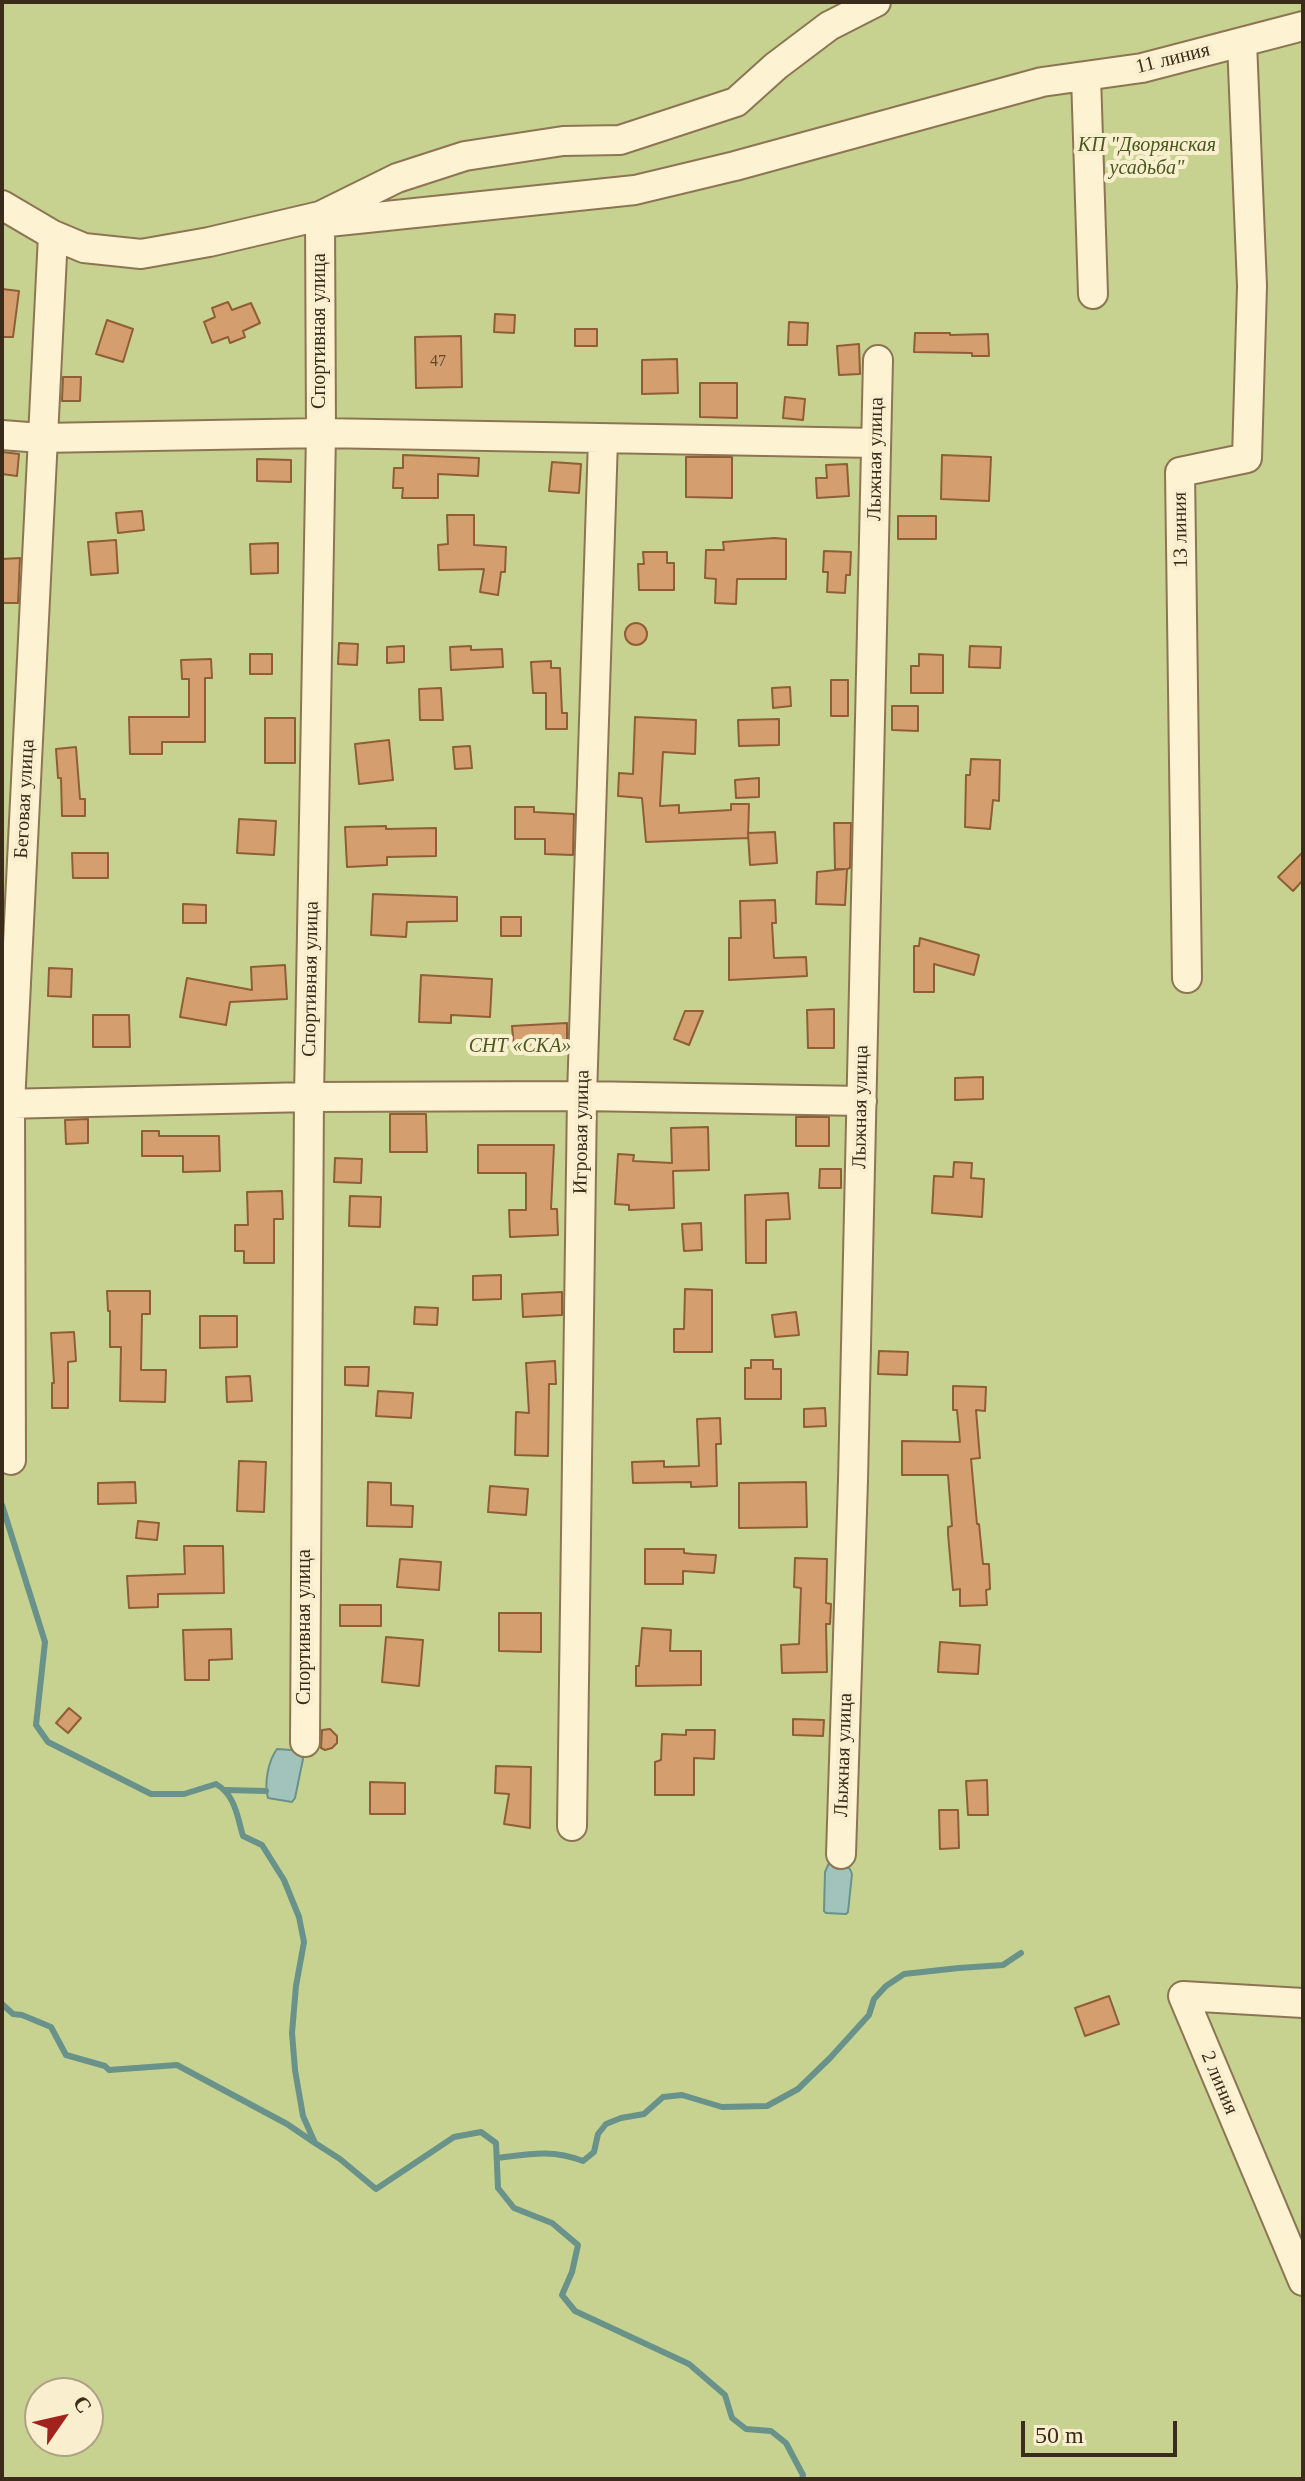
<!DOCTYPE html>
<html>
<head>
<meta charset="utf-8">
<style>
  body { margin:0 }
  #map { position:relative; width:1305px; height:2481px; overflow:hidden; background:#f3e5bd; font-family:Georgia,serif }
  canvas { display:block }
  .frame { position:absolute; inset:0; border:4px solid #3a2b1b; pointer-events:none }
  .north { position:absolute; left:24px; top:2377px; width:80px; height:80px; box-sizing:border-box; background:#f9efce; border:2px solid #ada186; border-radius:50%; rotate:56deg; font-size:22px; font-weight:700; line-height:32px; text-align:center; color:#3a2b1b }
  .north::after { content:''; display:block; margin:auto; width:28px; height:36px; background:#a2231d; clip-path:polygon(50% 0,100% 100%,50% 72%,0 100%) }
  .scale { position:absolute; left:1021px; top:2421px; width:156px; height:36px; box-sizing:border-box; border:4px solid #3a2b1b; border-top:0; padding-left:10px; font-size:24px; line-height:28px; white-space:nowrap; color:#3a2b1b; -webkit-text-stroke:6px #f9efce; paint-order:stroke }
</style>
</head>
<body>
<div id="map">
<canvas width="1305" height="2481"></canvas>
<div class="frame"></div>
<div class="north">С</div>
<div class="scale">50 m</div>
</div>
<script>
const g = document.querySelector('canvas').getContext('2d');
g.lineJoin = 'round';
function fillPath(path, color) {
  g.fillStyle = color;
  g.fill(path, 'evenodd');
}
function strokePath(path, color, width, dash) {
  g.strokeStyle = color;
  g.lineWidth = width;
  g.lineCap = dash ? 'butt' : 'round';
  g.setLineDash(dash || []);
  g.stroke(path);
}
function write(font, color, halo, rows, align = 'center') {
  g.font = font + ' Georgia,serif';
  g.lineWidth = 8;
  g.setLineDash([]);
  g.textBaseline = 'middle';
  g.strokeStyle = halo;
  g.fillStyle = color;
  for (const [text, x, y, turn = 0] of rows) {
    g.save();
    g.translate(x, y);
    g.rotate((+turn || 0) * Math.PI / 180);
    g.textAlign = isNaN(turn) ? turn : align;
    if (halo) g.strokeText(text, 0, 0);
    g.fillText(text, 0, 0);
    g.restore();
  }
}
const green = new Path2D(`
  M2,2H1303V2479H2ZM40,2393H88V2441H40Z`);
const water = new Path2D(`
  M277,1749L292,1750L301,1753L303,1759L295,1798L292,1802L268,1798C264,1784 268,1761 277,1749Z
  M839,1861L850,1869L852,1874L848,1912L846,1914L826,1913L824,1911L825,1872L829,1863Z`);
const stream = new Path2D(`
  M2,1505L45,1642L36,1725L48,1742L151,1794H184L216,1784C235,1795 237,1815 243,1836L262,1845L284,1880L299,1917L304,1942L296,1986L292,2033L295,2070L303,2116L315,2143L340,2159L376,2189L454,2137L481,2132L496,2143L498,2188L514,2208L552,2223L578,2245L572,2272L562,2295L575,2311L689,2364L725,2395L732,2418L746,2429L771,2431L786,2443L803,2475L802,2479
  M226,1790L266,1791
  M2,2004L13,2014L22,2015L51,2027L66,2055L105,2066L109,2070L177,2065L287,2124L315,2143
  M498,2158C530,2154 551,2149 583,2161L594,2152L598,2134L606,2124L621,2118L644,2114L663,2097L682,2095L722,2107L767,2106L798,2089L830,2058L869,2015L874,1999L886,1986L904,1974L959,1968L1003,1965L1021,1953`);
const building = new Path2D(`
  M2,289L19,291L13,337H2Z
  M228,302L232,310L251,303L260,323L243,331L245,337L230,343L228,337L212,343L204,322L215,317L212,308Z
  M495,314L515,315L514,333L494,332Z
  M107,320L133,329L123,362L96,354Z
  M789,322L808,323L807,345H788Z
  M575,329H597V346H575Z
  M915,333H950V335L988,334L989,356H972V353L914,352Z
  M461,336L462,387L416,388L415,337Z
  M859,344L860,374L839,375L837,346Z
  M677,359L678,393L642,394V360Z
  M63,377H81L80,401H62Z
  M700,383H737V418L700,417Z
  M785,397L805,399L803,420L783,418Z
  M2,452L19,454L17,476L2,474Z
  M403,455L479,458L478,476L438,474V498H402L403,488H393L394,468H403Z
  M942,455L991,457L989,501L941,499Z
  M686,457H732V498L686,497Z
  M257,459L291,460V482L257,481Z
  M552,462L581,464L579,493L549,491Z
  M847,464L849,496L817,498L816,478H827L826,465Z
  M142,511L144,530L118,533L116,513Z
  M447,515H474V545L506,547L505,572H501L498,595L480,592L484,569L439,570L438,545L448,544Z
  M898,516H936V539H898Z
  M774,538L786,539V579H737L736,604L715,603L716,579L705,578L706,550H724L723,542Z
  M116,540L118,573L91,575L88,542Z
  M278,543V573L251,574L250,544Z
  M824,551L851,552L850,575H846L845,593L827,592L828,572H823Z
  M643,552H667V563H674V590H639L638,564H644Z
  M20,558L18,603H2V559Z
  M625 634a11 11 0 1 1 22 0a11 11 0 1 1-22 0Z
  M339,643L358,644L357,665L338,664Z
  M404,646V662L387,663V647Z
  M471,646V650L502,649L503,667L451,670L450,647Z
  M970,646L1001,647L1000,668L969,667Z
  M250,654H272V674H250Z
  M919,654L943,655V693H911V666H919Z
  M211,659L212,678H205V742H162V754H130L129,717H189V679H182L181,660Z
  M551,661V668H560L562,713H567V729H546V693H533L531,662Z
  M831,680H848V716H831Z
  M790,687L791,706L773,708L772,688Z
  M441,688L443,720H420L419,689Z
  M892,706H918V731L892,730Z
  M635,717L696,720L695,754L663,752L660,806L679,805V813L731,810V804H749L748,838L646,842L642,798L618,796L619,773L633,774Z
  M265,718H295V763H265Z
  M779,719V745L739,746L738,720Z
  M389,740L393,780L359,784L355,744Z
  M470,746L472,768L455,769L453,747Z
  M76,747L80,799H85V816H62L61,778H58L56,749Z
  M971,759L1000,760L999,801L993,800L990,829L965,827L966,775H970Z
  M759,778V797L736,798L735,780Z
  M515,807H534V812L574,814L573,855L545,854V839H515Z
  M239,819L276,821L274,855L237,853Z
  M834,823H851L850,868L847,869L845,905L816,904L817,872L845,869H835Z
  M386,826V829L436,828V856L387,857V865L347,867L345,827Z
  M775,832L777,863L750,865L748,833Z
  M1303,852V880L1293,891L1278,877Z
  M72,853H108V878H73Z
  M373,894L457,897V921L407,922L406,937L371,935Z
  M775,900L776,923H772L774,958L806,957L807,976L729,980V938H741L740,901Z
  M183,904L206,905V923H183Z
  M501,917H521V936H501Z
  M920,938L979,955L974,975L934,964V992H914V946H919Z
  M285,965L287,999L230,1002L226,1025L180,1017L187,978L252,990L251,967Z
  M49,968L72,969L71,997L48,996Z
  M421,975L492,979L490,1017L451,1015V1023L419,1022Z
  M834,1009V1048H808L807,1010Z
  M685,1011H703L689,1045L674,1039Z
  M93,1015H129L130,1047H93Z
  M567,1023V1048L514,1050L512,1026Z
  M983,1077V1099L955,1100V1078Z
  M390,1114H426L427,1152H390Z
  M796,1117H829V1146H796Z
  M88,1119V1143L66,1144L65,1120Z
  M708,1127L709,1170L673,1171L674,1208L629,1210V1205L615,1204L618,1154L634,1155L633,1161L672,1163L671,1128Z
  M142,1131H159V1136H219L220,1171L183,1172V1156H142Z
  M478,1145H554L551,1209H557L558,1235L510,1237L509,1210H526V1173H478Z
  M335,1158L362,1159L361,1183L334,1182Z
  M954,1162L972,1163L971,1178L984,1179L982,1217L932,1213L934,1176L953,1177Z
  M820,1169H841V1188H819Z
  M282,1191L283,1219H274V1263H244V1251H235V1225H248L247,1192Z
  M788,1193L790,1219L766,1220V1263H746L745,1195Z
  M350,1196L381,1197L380,1227L349,1226Z
  M701,1223L702,1250L684,1251L682,1224Z
  M501,1275V1299L473,1300V1276Z
  M685,1289L712,1290V1352H674V1329H684Z
  M107,1291H150V1314H142L141,1370H166L165,1402L120,1401L121,1347H110V1311H108Z
  M562,1292V1315L523,1317L522,1294Z
  M415,1307L438,1308L437,1325L414,1324Z
  M796,1312L799,1335L775,1337L772,1315Z
  M200,1316H237V1347L200,1348Z
  M74,1332L76,1361L68,1362V1408H52V1383H54L51,1333Z
  M879,1351L908,1352L907,1375L878,1374Z
  M751,1360H773V1369H781V1399H745V1368H751Z
  M555,1361L556,1384H549L548,1456L515,1455L516,1412L529,1413L526,1363Z
  M345,1367H369L368,1386L345,1385Z
  M250,1376L252,1401L227,1402L226,1377Z
  M953,1386L986,1387L985,1411L976,1410L980,1458L971,1459L977,1524H979L983,1564H989L990,1589L986,1590L987,1605L960,1606V1589L953,1590L948,1534V1527L952,1526L948,1475H902V1441L960,1442L957,1410H953Z
  M378,1391L413,1393L411,1418L376,1416Z
  M825,1408L826,1426L804,1427V1409Z
  M720,1418L721,1444H716L717,1486L691,1487V1482L633,1483L632,1462L664,1461V1467L699,1466L697,1419Z
  M239,1461L266,1462L264,1512L237,1511Z
  M135,1482L136,1503L98,1504V1483Z
  M368,1482L391,1483V1505L413,1506L412,1527L367,1526Z
  M806,1482L807,1527L739,1528V1483Z
  M490,1486L528,1489L526,1515L488,1512Z
  M138,1521L159,1523L157,1540L136,1538Z
  M184,1546H223L224,1593L158,1594V1607L129,1608L127,1576L185,1574Z
  M645,1549H684V1553L693,1554L716,1555L714,1573L683,1571V1584H645Z
  M795,1558L827,1559L826,1603L831,1604L830,1624H826L827,1672L782,1673L781,1645L799,1644L801,1588L794,1587Z
  M400,1559L441,1562L439,1590L397,1587Z
  M340,1605H381V1626H340Z
  M499,1613H541V1652L499,1651Z
  M642,1628L671,1630L670,1651H701V1685L636,1686V1666H639Z
  M231,1629L232,1659L209,1660V1680H185L183,1630Z
  M386,1637L423,1640L419,1686L382,1682Z
  M940,1642L980,1645L978,1674L938,1672Z
  M69,1708L81,1718L68,1733L56,1723Z
  M793,1719L824,1720L823,1736L793,1735Z
  M330,1729L337,1736V1743L332,1748L325,1750L321,1748L322,1730Z
  M686,1730H715L714,1759L694,1758V1795H655V1762L661,1760L662,1734L686,1735Z
  M496,1766L531,1767L530,1828L504,1824L509,1794L495,1793Z
  M987,1780L988,1815H968L966,1781Z
  M370,1782L405,1783V1814H370Z
  M939,1810H958L959,1848L940,1849Z
  M1109,1996L1119,2024L1085,2036L1075,2008Z`);
const minor = new Path2D(`
  M1086,76L1093,294
  M2,205L53,235L84,248L141,254L209,242L320,216L397,178L465,156L563,141L620,140L736,102L776,66L829,26L876,2
  M319,223L635,190L735,166L1042,82L1142,68L1303,26
  M2,435L41,438L321,433L876,443
  M1187,978L1180,472L1247,458L1252,286L1242,42
  M2,1104L309,1097L582,1096L862,1101
  M11,1460L10,1104L53,235
  M305,1742L309,1097L321,433L320,216
  M572,1826L582,1096L603,439
  M841,1854L853,1480L878,360
  M1303,2003L1183,1996L1303,2281`);
const numberNames = [
  ["47",438,362]
];
const streetNames = [
  ["11 линия",1173,59,-14],
  ["Спортивная улица",320,331,-90],
  ["Лыжная улица",876,459,-89],
  ["13 линия",1181,530,-91],
  ["Беговая улица",25,799,-87],
  ["Спортивная улица",311,979,-89],
  ["Лыжная улица",861,1107,-89],
  ["Игровая улица",582,1132,-89],
  ["Спортивная улица",305,1627,-90],
  ["Лыжная улица",844,1755,-88],
  ["2 линия",1219,2083,67]
];
const parkNames = [
  ["КП \"Дворянская",1147,146],
  ["усадьба\"",1147,169],
  ["СНТ «СКА»",520,1047]
];
fillPath(green, '#c7d290');
fillPath(water, '#a1c3bb');
strokePath(water, '#68928a', 2);
strokePath(stream, '#68928a', 6);
fillPath(building, '#d59e6f');
strokePath(building, '#8f5e37', 2);
strokePath(minor, '#8d7554', 32);
strokePath(minor, '#fdf2d1', 28);
write('16px', '#614830', null, numberNames);
write('20px', '#3a2b1b', '#f9efce', streetNames);
write('italic 20px', '#48591f', '#f9efce', parkNames);
</script>
</body>
</html>
